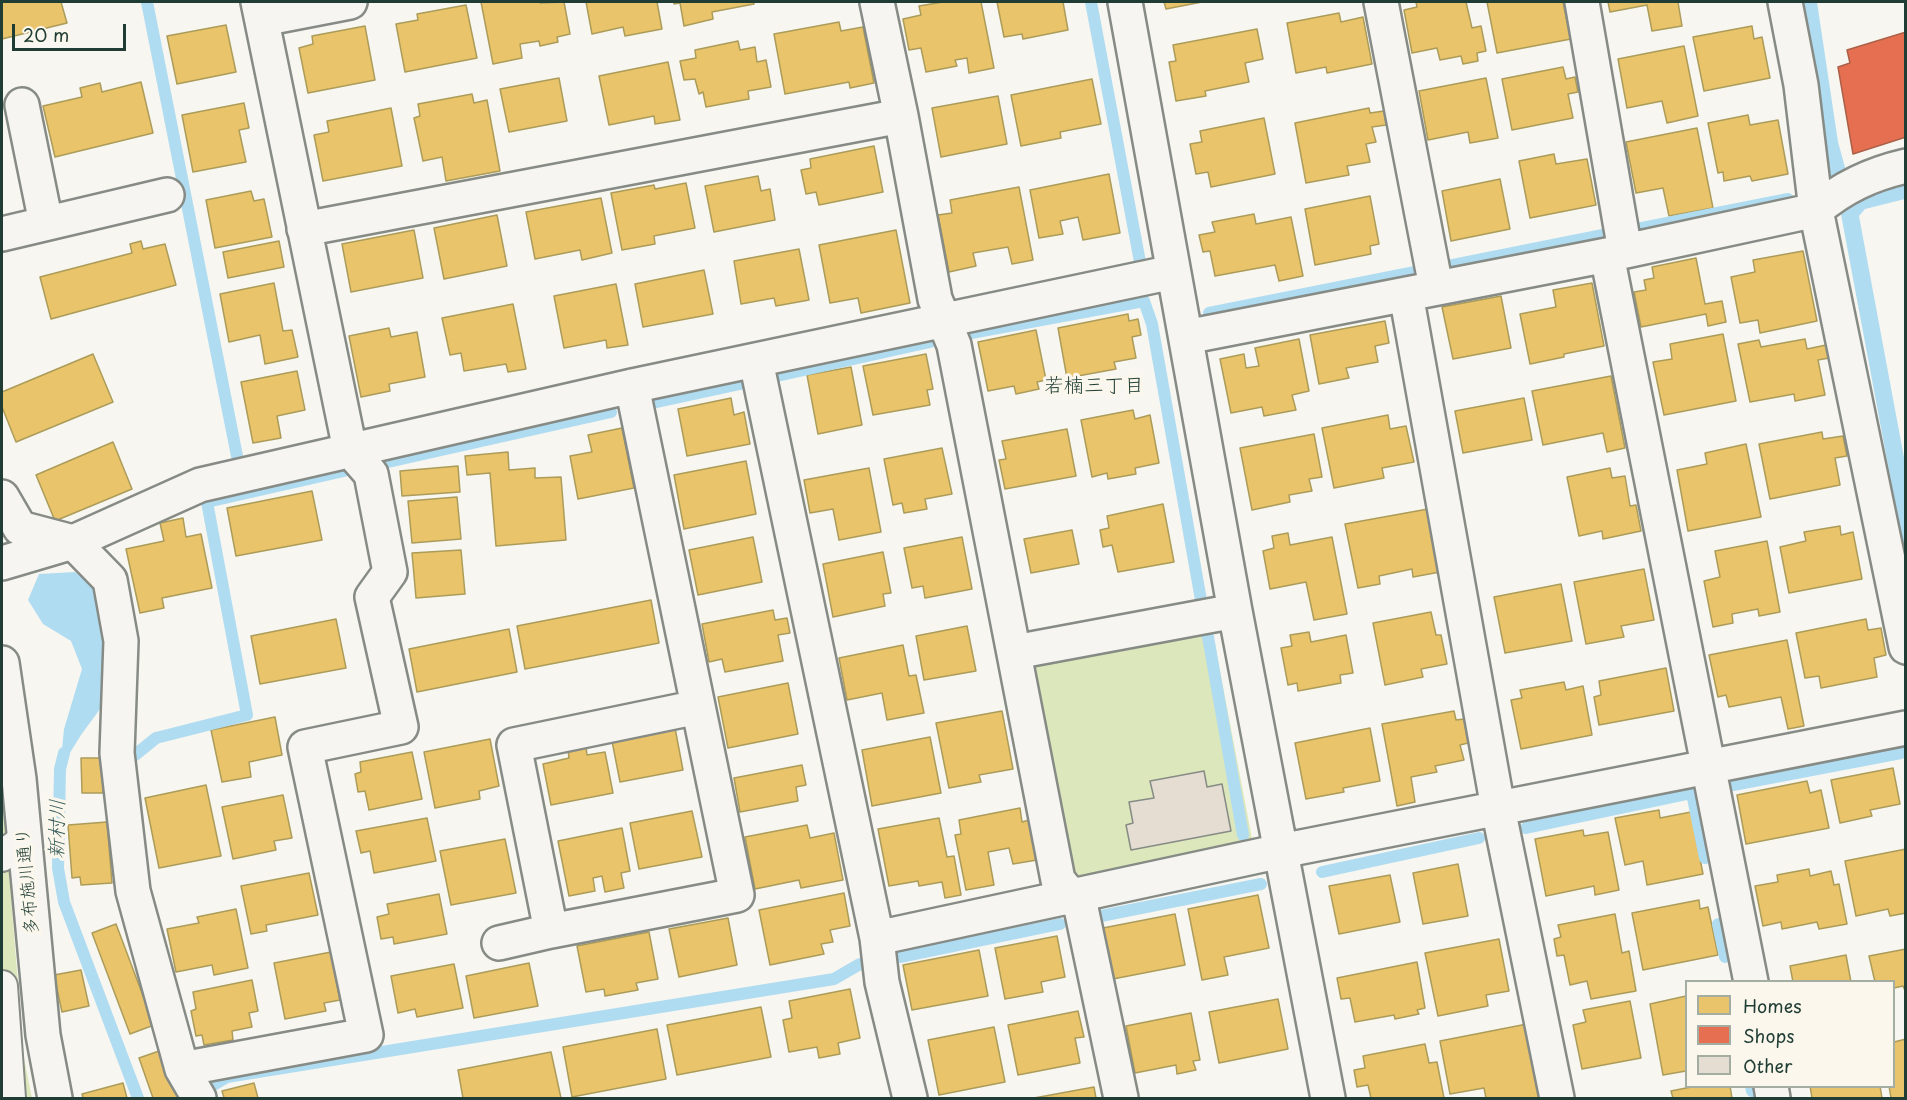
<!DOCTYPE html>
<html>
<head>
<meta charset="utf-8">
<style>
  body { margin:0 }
  #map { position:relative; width:1907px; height:1100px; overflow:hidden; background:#f8f6f0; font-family:"Playpen Sans",sans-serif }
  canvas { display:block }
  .frame { position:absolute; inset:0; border:3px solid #1f3d34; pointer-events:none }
  .legend { position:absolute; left:1685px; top:980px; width:210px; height:108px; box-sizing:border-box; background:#fbf7ec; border:2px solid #a3ada2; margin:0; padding:8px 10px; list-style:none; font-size:18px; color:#1f3d34 }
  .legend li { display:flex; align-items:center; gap:12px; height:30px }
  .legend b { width:30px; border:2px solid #a3ada2 }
  .scale { position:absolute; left:12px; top:24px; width:114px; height:27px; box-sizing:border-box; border:3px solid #1f3d34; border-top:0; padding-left:8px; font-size:18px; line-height:21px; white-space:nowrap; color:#1f3d34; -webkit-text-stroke:4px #fbf7ec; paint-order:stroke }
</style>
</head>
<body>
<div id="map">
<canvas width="1907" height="1100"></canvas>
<div class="frame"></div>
<ul class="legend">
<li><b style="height:16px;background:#e9c46a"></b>Homes</li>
<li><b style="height:16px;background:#e76f51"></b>Shops</li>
<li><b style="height:16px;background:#e5ddd2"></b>Other</li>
</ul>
<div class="scale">20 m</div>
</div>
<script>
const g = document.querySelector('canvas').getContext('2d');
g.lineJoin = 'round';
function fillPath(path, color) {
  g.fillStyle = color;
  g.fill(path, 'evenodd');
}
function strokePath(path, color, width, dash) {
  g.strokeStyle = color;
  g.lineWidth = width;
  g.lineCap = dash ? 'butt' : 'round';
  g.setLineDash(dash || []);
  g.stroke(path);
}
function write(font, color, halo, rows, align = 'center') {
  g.font = font + ' "Playpen Sans","Klee One",sans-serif';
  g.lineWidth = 6;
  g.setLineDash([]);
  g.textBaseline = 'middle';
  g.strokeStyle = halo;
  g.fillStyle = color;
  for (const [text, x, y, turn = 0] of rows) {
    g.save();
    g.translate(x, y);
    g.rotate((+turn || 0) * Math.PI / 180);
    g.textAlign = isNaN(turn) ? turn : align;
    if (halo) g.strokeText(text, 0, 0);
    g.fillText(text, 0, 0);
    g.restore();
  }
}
const green = new Path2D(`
  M1212,629L1253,844L1087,880L1068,868L1028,678L1042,659Z
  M2,787L24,1058L32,1098H2Z`);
const water = new Path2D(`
  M1802,2H1817L1838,142L1853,196L1905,183V199L1865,209L1859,216L1905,463V556L1840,209L1825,181L1827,162Z
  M75,572L95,588L103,620L107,657L103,705L81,735L60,769L64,729L82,669L71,641L43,624L28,600L39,574Z`);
const homes = new Path2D(`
  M2,2H61L67,23L2,39Z
  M481,2H540V3L564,2L570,34L557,37L558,42L540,46L539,41L520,44L522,58L493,64Z
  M586,2H657L662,29L625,36L623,27L592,34Z
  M674,2H754V4L712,12L713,19L684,26L680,3L674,4Z
  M943,2H981L994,68L969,73L967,58L955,60L957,66L926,72L921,48L909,50L903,19L921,15L919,6Z
  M997,2H1063L1068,30L1023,39L1022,34L1004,37Z
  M1164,2H1202L1166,9Z
  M1416,2H1466L1472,28L1481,26L1486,51L1477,53L1478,61L1463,64L1461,56L1440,60L1437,48L1412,53L1404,10L1417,7Z
  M1487,2H1563L1571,39L1497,53Z
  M1608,2H1678L1682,26L1652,31L1647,5L1610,12Z
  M466,5L477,58L405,72L396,24L418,20L417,14Z
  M1339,13L1341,22L1363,17L1372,64L1327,73L1326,67L1296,73L1287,23Z
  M839,22L841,31L863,27L874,83L850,88L849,82L785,94L774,34Z
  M226,25L236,72L177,84L167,36Z
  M365,26L375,80L308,93L299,48L313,44L312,36Z
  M1752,26L1754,39L1762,37L1770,78L1704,91L1693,37Z
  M1257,29L1263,59L1245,63L1249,82L1205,91L1206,96L1176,101L1169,62L1176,61L1173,45Z
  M738,41L740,50L755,47L757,62L766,60L771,87L748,91L749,99L706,107L703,92L699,94L695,79L684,80L680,61L696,58L695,50Z
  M1684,46L1698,116L1667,123L1662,101L1627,108L1618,59Z
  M668,62L680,120L655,124L654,116L609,125L599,76Z
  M1563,67L1566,79L1575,77L1578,92L1568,94L1573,118L1512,130L1502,79Z
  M559,78L567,121L509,132L500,89Z
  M1486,78L1498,138L1470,143L1468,132L1428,140L1419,91Z
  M1092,79L1101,124L1060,132L1061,138L1021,146L1011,95Z
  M141,82L153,133L55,157L43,106L82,97L80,88L100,83L102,92Z
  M472,94L474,103L487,100L500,171L446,181L442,157L423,161L414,118L420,116L418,104Z
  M998,96L1007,144L941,157L932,108Z
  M244,103L249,128L239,130L246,162L193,172L182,115Z
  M391,108L402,166L323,181L314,135L329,132L327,121Z
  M1369,108L1370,113L1384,111L1386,125L1372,127L1376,142L1366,144L1370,162L1347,166L1349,175L1306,183L1295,123Z
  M1748,115L1750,125L1778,120L1788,174L1752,181L1750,176L1724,181L1723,172L1718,173L1708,123Z
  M1264,118L1275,174L1211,187L1208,172L1196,174L1190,144L1202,142L1200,131Z
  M1697,128L1713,208L1669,216L1663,188L1636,193L1626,142Z
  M874,146L883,192L819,205L816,192L806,194L801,170L811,168L810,159Z
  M1554,154L1556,164L1587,159L1596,205L1530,218L1519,161Z
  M1109,174L1120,233L1083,240L1078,217L1060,221L1063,234L1039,238L1030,190Z
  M758,176L761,191L770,189L775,220L714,232L705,186Z
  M1500,179L1510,229L1451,241L1442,191Z
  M686,183L695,228L654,236L655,244L622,250L611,193L654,185L655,189Z
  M1019,187L1033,260L1012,264L1008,247L973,253L976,266L949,272L938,215L952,213L950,200Z
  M251,191L254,201L264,199L272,237L215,248L206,200Z
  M1370,196L1379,244L1370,246L1371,254L1315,265L1305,209Z
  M601,198L612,253L582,260L580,250L535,259L526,212Z
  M1254,214L1256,224L1291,217L1303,276L1279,281L1275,265L1215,276L1210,251L1203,252L1199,235L1215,232L1212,222Z
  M497,215L507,266L444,279L434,228Z
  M414,230L423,278L351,292L342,244Z
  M896,230L910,303L861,313L858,298L830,303L819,245Z
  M141,241L143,249L165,244L176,285L51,319L40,277L132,253L130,244Z
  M279,241L284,267L228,278L223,252Z
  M799,249L809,300L776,306L774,298L741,304L734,261Z
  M1803,251L1817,321L1760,333L1758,320L1740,323L1731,277L1755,272L1753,260Z
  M1696,258L1705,304L1722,301L1726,322L1708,326L1706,314L1641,327L1634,292L1646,290L1644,280L1654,278L1652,267Z
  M704,270L713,314L643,327L635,284Z
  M274,283L283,331L292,330L298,357L265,364L260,335L229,342L220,294Z
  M1592,283L1604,346L1564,354V357L1530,364L1520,314L1556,307L1553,290Z
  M616,284L628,345L607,348L606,340L564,348L554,296Z
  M1501,296L1511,348L1453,359L1442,307Z
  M513,304L526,369L508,372L506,364L464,371L461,353L450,355L442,318Z
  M1128,314L1129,321L1138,319L1141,335L1132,337L1136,358L1114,362L1116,369L1067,378L1058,328Z
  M1385,321L1389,343L1375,346L1378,362L1346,368L1349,378L1319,384L1310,335Z
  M389,328L391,337L417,332L425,377L389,384L390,391L361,397L349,336Z
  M1036,330L1046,380L1037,382L1039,389L1016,394L1014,386L988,391L978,342Z
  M1723,334L1736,401L1664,415L1653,362L1672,359L1670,344Z
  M1299,339L1309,391L1292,395L1296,410L1264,416L1262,407L1231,413L1220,359L1244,354L1246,368L1259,366L1255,348Z
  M1805,339L1807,349L1826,345L1829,358L1818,360L1825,395L1795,401L1794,394L1750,402L1738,344L1759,340L1761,347Z
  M93,354L113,402L16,442L2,407V392Z
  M926,354L933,389L927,390L930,405L873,415L863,366Z
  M851,367L862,425L818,434L807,375Z
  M297,371L305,410L277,416L281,438L253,443L241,382Z
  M1611,376L1625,448L1607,452L1603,433L1543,445L1532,391Z
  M731,398L734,415L744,412L750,444L687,456L678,409Z
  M1524,398L1532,440L1463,453L1455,411Z
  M1133,410L1135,419L1150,415L1159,463L1135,468L1136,474L1108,479L1107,473L1092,477L1081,420Z
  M1388,415L1390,429L1406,426L1414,462L1382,468L1384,478L1334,488L1322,428Z
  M622,428L634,488L578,499L570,456L592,452L588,435Z
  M1067,429L1076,476L1005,489L999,460L1006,459L1002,441Z
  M1822,432L1823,439L1843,436L1847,456L1835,458L1840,485L1770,499L1759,444Z
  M1314,434L1322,477L1309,479L1312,491L1289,495L1290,502L1252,510L1240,448Z
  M113,442L132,489L55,521L36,475Z
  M1746,444L1761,517L1688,531L1677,470L1707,464L1705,453Z
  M942,448L952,494L925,499L927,509L904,513L902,503L893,505L884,459Z
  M508,452L509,470L535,468V478L561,477L566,540L496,546L490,473L467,475L465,456Z
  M746,461L756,514L684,529L674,475Z
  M458,466L460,492L402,496L400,471Z
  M869,468L881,532L839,540L833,509L810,513L804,480Z
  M1610,468L1612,478L1625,476L1630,506L1636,505L1641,531L1603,539L1602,531L1579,536L1567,477Z
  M312,491L322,540L236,556L227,508Z
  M457,497L461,539L412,543L408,501Z
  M1163,504L1174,562L1118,572L1112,545L1103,547L1100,530L1109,528L1107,516Z
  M1428,509L1440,572L1413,577L1412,569L1379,576L1380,584L1358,588L1345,524Z
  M183,518L186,537L201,534L212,588L162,598L164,608L140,613L126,549L164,541L160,523Z
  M1840,526L1841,535L1853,532L1862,579L1789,593L1780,547L1806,541L1804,532Z
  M1072,530L1079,564L1031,573L1024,539Z
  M1288,533L1290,545L1332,537L1347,614L1314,620L1306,582L1270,589L1263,551L1274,548L1272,536Z
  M753,537L762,582L698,595L689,550Z
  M962,537L972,589L925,598L923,586L912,588L904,548Z
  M1767,541L1780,612L1759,616L1758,609L1732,614L1733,623L1713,627L1704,581L1720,577L1715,551Z
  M461,550L465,594L416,598L412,553Z
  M883,552L891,593L883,594L885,606L833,617L823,564Z
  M1644,569L1654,620L1621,626L1624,637L1586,644L1574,582Z
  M1561,584L1572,641L1505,653L1494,597Z
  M651,600L659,643L525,669L517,626Z
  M773,610L775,620L787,618L790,633L778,635L783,661L725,672L722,659L709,662L702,624Z
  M1431,612L1436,635H1441L1447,664L1421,669L1423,677L1385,685L1373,623Z
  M336,619L346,668L260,684L251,636Z
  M1866,619L1868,630L1881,628L1886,655L1874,658L1877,677L1821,688L1819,676L1805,678L1796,633Z
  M967,626L976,671L924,680L916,636Z
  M509,629L517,672L417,692L409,649Z
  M1309,632L1311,642L1346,635L1353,673L1340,675L1341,683L1298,691L1297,683L1288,685L1281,648L1292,646L1290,635Z
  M1787,640L1804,726L1788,729L1781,697L1729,707L1726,695L1718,697L1709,655Z
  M903,645L909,676L916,675L924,713L887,720L882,693L847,700L839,658Z
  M1666,668L1674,711L1599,725L1594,697L1601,695L1599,681Z
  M1564,682L1566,690L1583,686L1592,735L1521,749L1511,700L1522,698L1520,690Z
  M788,683L798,734L728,748L718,697Z
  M1002,711L1013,769L979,775L981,782L949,788L936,723Z
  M1454,711L1456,720L1464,719L1468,743L1460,745L1464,760L1435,766L1437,772L1411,777L1415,802L1397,806L1382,724Z
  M275,717L282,755L249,762L251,777L222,782L211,730Z
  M675,728L683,770L620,782L612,741Z
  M1370,728L1380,781L1343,788L1344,792L1306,799L1295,743Z
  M930,737L941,793L872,806L862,750Z
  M490,739L499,786L479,791L480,799L435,808L424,752Z
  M586,746L587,755L605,752L613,793L551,805L543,764L569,758L568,750Z
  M412,752L422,799L369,810L365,791L358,792L355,774L361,772L360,762Z
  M81,758H103V793H82Z
  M802,765L806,785L796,787L798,801L740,812L734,778Z
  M1893,768L1900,804L1870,810L1872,816L1840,823L1831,780Z
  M1807,781L1810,793L1821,790L1829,828L1746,844L1737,795Z
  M206,785L221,856L159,868L145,798Z
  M283,795L292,838L274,841L276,850L233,859L222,807Z
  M1020,808L1022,822L1029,820L1037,860L1013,864L1009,848L988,852L994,885L966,890L955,835L961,834L959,820Z
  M1659,810L1660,818L1691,812L1703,874L1647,885L1643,861L1625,865L1615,818Z
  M692,811L702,857L639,869L630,823Z
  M427,818L436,861L374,873L370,851L361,853L356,831Z
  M939,818L947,857L954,856L961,895L945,898L942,882L919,886L918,881L889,886L878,829Z
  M107,822L112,883L81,885L80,877L72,878L68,825Z
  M807,825L810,838L834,833L843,880L801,888L799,880L755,889L745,837Z
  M622,828L630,871L621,873L624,888L605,892L602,876L593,878L595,891L569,896L558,841Z
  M1583,830L1584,836L1608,832L1619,890L1595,895L1594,886L1546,896L1535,839Z
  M505,839L516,893L451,905L440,851Z
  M1906,849V913L1890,916L1888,909L1856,916L1845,861Z
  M1458,864L1468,916L1423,924L1413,873Z
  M1809,869L1810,876L1831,871L1834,885L1839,884L1847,924L1819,929L1817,922L1782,929L1781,922L1763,926L1755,886L1778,882L1777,875Z
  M309,873L318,915L266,925L267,931L251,934L241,886Z
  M1390,875L1400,922L1339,934L1329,886Z
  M844,893L850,926L830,930L833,942L821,944L824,954L770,965L759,910Z
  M439,894L447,934L394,944L393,937L381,939L377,917L389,914L387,904Z
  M1258,895L1269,948L1224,957L1228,975L1202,980L1188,909Z
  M1699,900L1700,909L1708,907L1718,955L1643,970L1632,913Z
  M236,909L248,968L214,975L212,965L176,972L167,929L199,923L197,917Z
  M1175,914L1185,965L1113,979L1103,928Z
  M1615,914L1622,953L1629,951L1636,991L1591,999L1587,981L1570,985L1564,955L1557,956L1554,939L1561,937L1558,925Z
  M728,918L737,965L679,977L669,929Z
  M116,924L154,1025L130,1034L92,933Z
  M649,932L658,979L636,983L638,990L605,996L604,989L586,992L577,946Z
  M1057,936L1065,977L1041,982L1043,992L1005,999L995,948Z
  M1499,939L1509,991L1486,995L1488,1006L1438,1016L1425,953Z
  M1906,949V993L1903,986L1894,988V982H1875L1869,956Z
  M979,950L988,996L912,1010L903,965Z
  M331,952L340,1000L324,1003L326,1011L285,1019L274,963Z
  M1846,955L1851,982H1793L1790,966Z
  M1417,962L1425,1008L1417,1010L1419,1014L1395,1019L1394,1015L1355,1022L1350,998L1341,999L1337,978Z
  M529,963L538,1006L474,1018L466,976Z
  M454,964L463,1008L417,1017L415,1009L398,1013L391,976Z
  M81,970L89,1006L62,1012L54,975Z
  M252,980L258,1011L249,1013L252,1027L232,1031L233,1040L204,1045L202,1035L196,1036L191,1011L196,1009L193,992Z
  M850,989L860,1038L838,1043L840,1054L819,1058L817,1047L789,1052L783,1020L792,1018L789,1001Z
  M1686,996V1071L1663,1075L1650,1004Z
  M1278,999L1288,1049L1219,1063L1209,1012Z
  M1630,1001L1641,1058L1582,1069L1573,1025L1586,1022L1583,1010Z
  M761,1007L771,1057L677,1075L667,1025Z
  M1078,1011L1084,1037L1075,1038L1080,1063L1018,1075L1008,1025Z
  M1191,1013L1200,1060L1193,1061L1196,1070L1177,1074L1176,1065L1135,1073L1126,1026Z
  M1527,1024L1542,1098H1486L1484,1088L1450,1094L1440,1041Z
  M994,1027L1005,1082L939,1095L928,1040Z
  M657,1029L666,1079L572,1097L563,1047Z
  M1906,1039V1098H1891L1889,1086H1894V1042Z
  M1425,1044L1429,1063L1437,1062L1444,1098H1371L1368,1085L1357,1087L1354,1070L1365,1068L1363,1056Z
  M162,1050L179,1098H153L139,1058Z
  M551,1052L561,1098H463L458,1070Z
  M123,1083L127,1098H83L82,1094Z
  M254,1083L258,1098H224L222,1091Z
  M1696,1086H1730L1732,1098H1673L1671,1091Z
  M1810,1086H1880L1882,1098H1812Z
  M1094,1087L1096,1098H1034Z`);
const shops = new Path2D(`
  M1906,32V137L1853,154L1838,67L1850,63L1847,50Z`);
const stream = new Path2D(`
  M147,2L237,456
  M1091,2L1140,262
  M1637,229L1788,199
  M1448,266L1603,235
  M1209,313L1415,272
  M971,333L1144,301L1152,324L1201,600
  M777,376L930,342
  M657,402L740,384
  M388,462L611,412
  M1208,637L1243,835
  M64,753L60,769L58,868L64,902L138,1098
  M135,755L156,738L247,715L207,502L344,471
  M1733,785L1901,753
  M1526,828L1692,793L1705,858
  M1322,872L1479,838
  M1101,916L1261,884
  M1718,924L1725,957
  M901,957L1060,924
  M1751,1086L1752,1091
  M208,1088L227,1077L834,979L860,964`);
const building = new Path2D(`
  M1204,771L1207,787L1222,784L1231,831L1131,850L1126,825L1133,823L1129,802L1154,798L1150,781Z`);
const pedestrian = new Path2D(`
  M2,856L25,839
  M2,986L10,1098`);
const minor = new Path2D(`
  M877,2L901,116L935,299L954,345L1058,880L1081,908L1121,1098
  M1125,2L1235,611L1328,1098
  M1381,2L1436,287
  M1582,2L1625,251
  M1785,2L1801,85L1816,210L1906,647
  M262,19L350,2
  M22,105L46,223
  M304,229L901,116
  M2,234L167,195
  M1607,255L1751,982
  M1406,294L1498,808L1557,1098
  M1186,337L1607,255L1816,210C1843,187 1871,174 1906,166
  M756,361L877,938L882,982L910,1098
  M2,497L20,528L73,542L110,580L121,641L117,753L133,891L182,1069L199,1098
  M2,563L73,542L200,485L632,386L1173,272
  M1015,652L1235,611
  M2,663L19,779L43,1035L55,1098
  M551,931L737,895L632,386
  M877,938L1281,851L1906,728
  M499,943L551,931L514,745L698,707
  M182,1069L366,1035L305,747L401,727L372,597L390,572L371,474L350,450L258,2
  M1771,1086L1773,1098`);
const streetNames = [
  ["多布施川通り",28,881,-95]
];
const neighbourhoodNames = [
  ["若楠三丁目",1094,386]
];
const waterNames = [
  ["新村川",58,829,-89]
];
fillPath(green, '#dce7bb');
fillPath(water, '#b0dcf1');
fillPath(homes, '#e9c46a');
strokePath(homes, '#ac9c5a', 1.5);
fillPath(shops, '#e76f51');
strokePath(shops, '#ab6048', 1.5);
strokePath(stream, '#b0dcf1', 12);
fillPath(building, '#e5ddd2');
strokePath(building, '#868b86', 1.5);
strokePath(pedestrian, '#868b86', 34);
strokePath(minor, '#868b86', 38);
strokePath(pedestrian, '#f6f5f1', 30);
strokePath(minor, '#f6f5f1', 33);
write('18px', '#1f3d34', '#fbf7ec', streetNames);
write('20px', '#1f3d34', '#fbf7ec', neighbourhoodNames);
write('italic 20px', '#365b5a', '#fbf7ec', waterNames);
</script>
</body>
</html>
